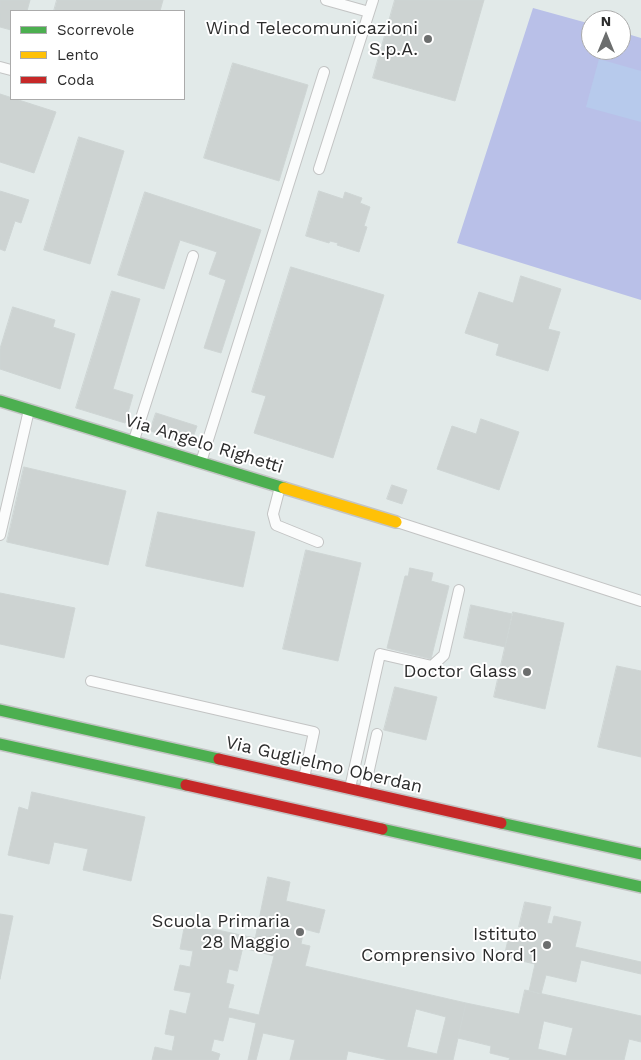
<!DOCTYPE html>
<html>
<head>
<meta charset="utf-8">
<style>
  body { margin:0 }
  #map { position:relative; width:641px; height:1060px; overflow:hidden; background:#e2eae9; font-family:"Work Sans",sans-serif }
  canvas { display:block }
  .legend { position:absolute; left:10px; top:10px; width:175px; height:90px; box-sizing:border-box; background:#fff; border:1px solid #ababab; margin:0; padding:6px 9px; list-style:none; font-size:15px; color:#2c2c2c }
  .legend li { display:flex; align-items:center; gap:10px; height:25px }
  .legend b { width:25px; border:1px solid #ababab }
  .north { position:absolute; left:581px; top:10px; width:50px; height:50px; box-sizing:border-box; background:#fff; border:1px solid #ababab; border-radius:50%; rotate:0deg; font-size:14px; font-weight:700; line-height:20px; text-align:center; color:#2c2c2c }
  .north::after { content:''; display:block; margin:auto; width:18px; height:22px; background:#6c6e6e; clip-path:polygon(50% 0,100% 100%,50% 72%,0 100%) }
</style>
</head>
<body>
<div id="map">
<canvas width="641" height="1060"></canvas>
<ul class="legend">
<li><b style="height:6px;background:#4caf50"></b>Scorrevole</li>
<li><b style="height:6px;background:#ffc107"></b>Lento</li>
<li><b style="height:6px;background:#c62828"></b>Coda</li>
</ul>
<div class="north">N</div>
</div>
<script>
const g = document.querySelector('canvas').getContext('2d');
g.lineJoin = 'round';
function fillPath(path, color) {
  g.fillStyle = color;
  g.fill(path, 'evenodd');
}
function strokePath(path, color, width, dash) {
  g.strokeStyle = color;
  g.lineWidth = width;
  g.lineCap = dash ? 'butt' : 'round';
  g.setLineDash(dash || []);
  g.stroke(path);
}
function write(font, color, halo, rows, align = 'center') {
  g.font = font + ' "Work Sans",sans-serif';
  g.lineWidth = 4;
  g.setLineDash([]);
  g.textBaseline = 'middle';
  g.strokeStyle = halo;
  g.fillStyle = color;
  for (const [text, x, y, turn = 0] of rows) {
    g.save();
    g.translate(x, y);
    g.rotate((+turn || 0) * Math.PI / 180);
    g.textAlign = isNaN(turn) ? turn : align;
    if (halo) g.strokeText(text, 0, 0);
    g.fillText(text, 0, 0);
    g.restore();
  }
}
const green = new Path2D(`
  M533,8L591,24V50H621V32L641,38V300L457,243Z`);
const pitch = new Path2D(`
  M599,59L641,71V122L586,107Z`);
const building = new Path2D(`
  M0,0H30L27,11H11V30L0,27Z
  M57,0H163L160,11H54Z
  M395,0H484L455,101L373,78Z
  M233,63L308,85L279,181L204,158Z
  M0,94L56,112L34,173L0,162Z
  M79,137L124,151L90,264L44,250Z
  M0,191L29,200L21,223L15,221L5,251L0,249Z
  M319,191L343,199L345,192L362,198L360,203L370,207L364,226L367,227L359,252L337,245L338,243L330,241L329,243L306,236Z
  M145,192L261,230L221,353L204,348L226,280L209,274L217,252L180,240L164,289L118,275Z
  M291,267L384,295L333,458L254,433L266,396L252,392Z
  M521,276L561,289L548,329L560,332L548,371L496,355L499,344L465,333L479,292L513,303Z
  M112,291L140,299L113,389L133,395L125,423L76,408Z
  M13,307L55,320L53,327L75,334L60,389L0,369V349Z
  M156,413L197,426L191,443L150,431Z
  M481,419L519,432L499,490L437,469L452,426L476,434Z
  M24,467L126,491L108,565L7,542Z
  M392,485L407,490L402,504L387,499Z
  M158,512L255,532L243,587L146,566Z
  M306,550L361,563L338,661L283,649Z
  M410,568L433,573L431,581L449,586L431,659L387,648L405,576H408Z
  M0,593L75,608L64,658L0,644Z
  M471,605L512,614L505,647L464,638Z
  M513,612L564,623L545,709L494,697Z
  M617,666L641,671V757L598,747Z
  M395,687L437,697L426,740L384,730Z
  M32,792L145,817L131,881L83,870L88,849L54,842L49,864L8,855L19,807L28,810Z
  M268,877L290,882L286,901L325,910L319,933L304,929L301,944L310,946L305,966L466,1003L453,1060H389L348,1051L346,1060H290L295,1040L263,1033L256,1060H248L256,1023L229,1017L223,1041L214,1039L211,1051L220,1054L218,1060H152L155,1047L172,1051L175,1036L165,1034L170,1010L186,1014L191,993L174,990L180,965L190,967L193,951L180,949L185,923L255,938ZM243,948L274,956L259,1015L228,1008L234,985L226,983L229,969L237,971ZM416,1009L446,1017L437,1054L407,1047Z
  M525,902L551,907L547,923L552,924L554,916L581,922L575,947L641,962V974L581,960L576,982L546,975L541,994L529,991L535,964L504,957L510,931L522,934L524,928L519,927Z
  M0,914L13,916L0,979Z
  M525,990L641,1016V1042L629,1039L624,1060H509L510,1058L490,1053L491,1046L458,1038L466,1003L519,1014ZM544,1021L573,1028L566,1056L538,1049Z`);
const lane = new Path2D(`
  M326,0L369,12
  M0,67L11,70
  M319,169L373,0
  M134,440L193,256
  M201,462L324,72
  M280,487L273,514L276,525L318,542
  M397,522L641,601
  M0,535L29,410
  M91,681L314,732L304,778
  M350,788L380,654L432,666L444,655L459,590
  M364,792L377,734`);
const fast = new Path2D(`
  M0,401L284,488
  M0,710L219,759
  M0,744L186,785
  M501,823L641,854
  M382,829L641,887`);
const slow = new Path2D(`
  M284,488L396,522`);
const jam = new Path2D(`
  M219,759L501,823
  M186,785L382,829`);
const markers = [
  [428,39,5,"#6c6e6e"],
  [527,672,5,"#6c6e6e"],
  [300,932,5,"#6c6e6e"],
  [547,945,5,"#6c6e6e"]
];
const poiNames = [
  ["Wind Telecomunicazioni",418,29],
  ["S.p.A.",418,50],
  ["Doctor Glass",517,672],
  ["Scuola Primaria",290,922],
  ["28 Maggio",290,943],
  ["Istituto",537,935],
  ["Comprensivo Nord 1",537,956]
];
const streetNames = [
  ["Via Angelo Righetti",204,444,17],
  ["Via Guglielmo Oberdan",324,765,13]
];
fillPath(green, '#b9c0e8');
fillPath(pitch, '#b7caec');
fillPath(building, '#cdd3d2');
strokePath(building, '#ced5d4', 1);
strokePath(lane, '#c3c4c4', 12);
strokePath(fast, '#c3c4c4', 14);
strokePath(slow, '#c3c4c4', 14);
strokePath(jam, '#c3c4c4', 14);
strokePath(lane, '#fbfcfc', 10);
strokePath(fast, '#4caf50', 11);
strokePath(slow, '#ffc107', 11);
strokePath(jam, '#c62828', 11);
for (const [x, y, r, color] of markers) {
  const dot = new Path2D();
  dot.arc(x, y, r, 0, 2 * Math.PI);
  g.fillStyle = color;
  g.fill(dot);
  strokePath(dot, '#fff', 2);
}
write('18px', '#2c2c2c', '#fff', poiNames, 'right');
write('18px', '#2c2c2c', '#fff', streetNames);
</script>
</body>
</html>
